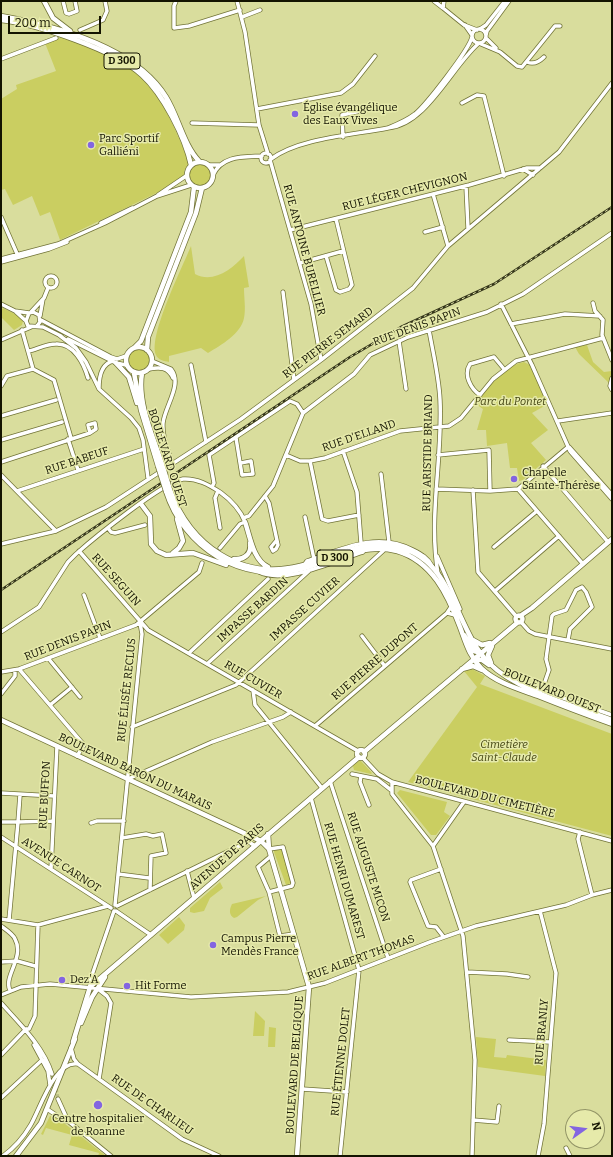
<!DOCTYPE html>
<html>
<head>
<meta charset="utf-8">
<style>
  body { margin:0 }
  #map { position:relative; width:613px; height:1157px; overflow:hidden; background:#d9dd9d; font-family:Bitter,serif }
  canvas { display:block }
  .frame { position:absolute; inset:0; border:2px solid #131300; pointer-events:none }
  .north { position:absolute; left:565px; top:1109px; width:40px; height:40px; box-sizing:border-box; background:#e6eaaa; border:1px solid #929466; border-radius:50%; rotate:76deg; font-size:11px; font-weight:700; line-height:16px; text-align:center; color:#131300 }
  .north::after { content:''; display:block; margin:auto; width:14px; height:18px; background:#8365e1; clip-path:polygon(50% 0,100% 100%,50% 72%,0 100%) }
  .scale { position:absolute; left:8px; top:16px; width:93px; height:18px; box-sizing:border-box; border:2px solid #131300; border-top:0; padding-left:5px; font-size:12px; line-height:14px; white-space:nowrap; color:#131300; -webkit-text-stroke:3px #e6eaaa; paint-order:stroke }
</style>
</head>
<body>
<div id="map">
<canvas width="613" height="1157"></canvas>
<div class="frame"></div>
<div class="north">N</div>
<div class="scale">200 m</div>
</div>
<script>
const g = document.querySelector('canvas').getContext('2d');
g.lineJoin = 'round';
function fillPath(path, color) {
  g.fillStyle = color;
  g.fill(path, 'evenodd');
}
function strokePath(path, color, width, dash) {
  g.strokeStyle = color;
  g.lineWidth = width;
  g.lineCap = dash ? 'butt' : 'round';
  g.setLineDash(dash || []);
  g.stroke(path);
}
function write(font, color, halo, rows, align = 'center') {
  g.font = font + ' Bitter,serif';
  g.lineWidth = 3;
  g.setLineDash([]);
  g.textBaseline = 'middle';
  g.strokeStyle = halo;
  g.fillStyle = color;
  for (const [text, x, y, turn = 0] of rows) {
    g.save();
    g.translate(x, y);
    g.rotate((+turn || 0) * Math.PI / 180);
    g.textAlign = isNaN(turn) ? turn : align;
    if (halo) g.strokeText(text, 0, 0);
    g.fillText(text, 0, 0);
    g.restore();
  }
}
const green = new Path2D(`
  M62,37C119,59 147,68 174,127C179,139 186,152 189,164L184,171V177L175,184L60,240L50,212L40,216L32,196L13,205L5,189L1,190V99L17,89L16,85L56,71L45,43Z
  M188 174a12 12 0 1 1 24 0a12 12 0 1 1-24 0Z
  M191,246L195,274C213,284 232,269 244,256L249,287L244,288C244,298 246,309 244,318C241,334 221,345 208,353L201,348L169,356V362C164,361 158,360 156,355C148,336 183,266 191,246Z
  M3,308L21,317L23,321L22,325L14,330L1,317V310Z
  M587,345L593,362L604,372L612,371L609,383L579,354L575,347Z
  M128 360a11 11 0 1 1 22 0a11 11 0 1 1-22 0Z
  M524,362L530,365L548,404L532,413L548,430L531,443L546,460L523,480L519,481L517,468H510L507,443L487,446L486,430H477L483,409L476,404C488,388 503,366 524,362Z
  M467,669H472L485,676L480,684L612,734V836L408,782L477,687L464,671Z
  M360,760L372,773L371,774L354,770L353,766Z
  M400,790L447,802L444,812L450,816L436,835H431L397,793Z
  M282,849L291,883L286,885L274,852V850Z
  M220,882L223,888L210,898L204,911L194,913L190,912V908Z
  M266,896L258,900L237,917L234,918C229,915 229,910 232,904Z
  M179,917L185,925L184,930L168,944L159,935Z
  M255,1011L265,1021L264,1036H253Z
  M269,1027L276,1028L275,1047H268Z
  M476,1037L496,1039L494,1057L506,1058L507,1055L546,1060L545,1076L478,1067Z
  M50,1116H55L106,1156H98L99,1153L69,1145L72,1135L46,1128L43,1135L41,1134Z`);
const minorTunnel = new Path2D(`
  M54,1078L58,1099`);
const minor = new Path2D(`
  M63,1L66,13L69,14L77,11L75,1
  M176,1L174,6V28L189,26L240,10
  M237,1L245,32L259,125L268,154
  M434,1L443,8
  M444,1L443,8L464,25L477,30
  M242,17L260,10
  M465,25L472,35
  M472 36a7 7 0 1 1 14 0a7 7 0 1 1-14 0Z
  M480,29L486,25L505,1
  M80,30L103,20L107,11L105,1
  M486,35L487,31L509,1
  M472,37C469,50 426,105 415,114C406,121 398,124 388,128C426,125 451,68 478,44
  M486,38L496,48
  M481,44L500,52L517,66L522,67L555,26H560
  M1,59L56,38
  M527,62C534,65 539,62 544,57
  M462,103L477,95L484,96L504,176
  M257,109L341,93L353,84L375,56
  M192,123L259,125
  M343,137L342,115L375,108
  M261 158a5 5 0 1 1 10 0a5 5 0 1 1-10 0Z
  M271,159C299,138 353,135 388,128
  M270,160L311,304L321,360
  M209,165H219
  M523,169L533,175
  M213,175C222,155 244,157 262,156
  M466,186L468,228
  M433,194L448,246
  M158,195L186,176
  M1,217L18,256
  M101,223L132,208
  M290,230L469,185L527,168H540
  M425,232L443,227
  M326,256L336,290L340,292L349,289L352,285L336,219
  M1,259L58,244L105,223L157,196L191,185
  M1,262L49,249L67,242
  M300,263L343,251
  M45 282a6 6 0 1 1 12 0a6 6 0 1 1-12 0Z
  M283,292L294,380
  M593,303L595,311L603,320L602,335L612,360
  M1,304L15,311L29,313
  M501,304L532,365L570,451L612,499
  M16,312L26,321
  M31,312L44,298L48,288
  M40,316L43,299
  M41,320L111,357L117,359L126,356
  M511,324L565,314L600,316
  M37,326L40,322L39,315L33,312L29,313L26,321L28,326L43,327L61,336
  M22,330L33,369L54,380L71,438
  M429,330C433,353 439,377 440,400C443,458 428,516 438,574
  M59,335L76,348L86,362L99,389L131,418L139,428L143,440L148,478
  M68,339L116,363L126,365
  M1,340L31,327
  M399,341L406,389
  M29,351C37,349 47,344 56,344C74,343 84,364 88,378
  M152,361L171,369C183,384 165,406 163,423C162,437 168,450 172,463
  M191,365L206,442
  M149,369C160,367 168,367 173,378
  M612,378L610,386L612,390
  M1,386L7,376L33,369
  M99,388C99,377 101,364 113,361
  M480,395C471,389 463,375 470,364L494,357L504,369
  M1,416L56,400
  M558,421L612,413
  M236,438L242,475L253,474L251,461L241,463
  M68,439L78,470
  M1,440L62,422
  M569,447L612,495
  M343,451L357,492L361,543
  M286,455L300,461H310L325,458L400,431L449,426L461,418L493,379L516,361L603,338
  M438,455L489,450L490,491
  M310,461L322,519L328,521L359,515
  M1,462L90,433L96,429L95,423L88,425L90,433
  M543,466L608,542
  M381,474L389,542
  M1,475L56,531
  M212,487L214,483L209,455L290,401L297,404L303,413
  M436,489L490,491L518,489L568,447
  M518,489L583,564
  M473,490L478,572L516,616
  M17,491L144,449
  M218,491L215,498L220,528
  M265,496L269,503L278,545L276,549L273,551L271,547L276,541
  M305,517L314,559
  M243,518L249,516L273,486L303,413L354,374L370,355L408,337L487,312L523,294L612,233
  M108,528L111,532L115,533L145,525
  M1,544L56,531L106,507L241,419L321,360L413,288L448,246L559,152L612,83
  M494,547L537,511
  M79,551L148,630L358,751
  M437,556L460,609
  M305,564L307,561C342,549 377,531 413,550C421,554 428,558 432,566
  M259,572C286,585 336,560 363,552
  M495,591L559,536
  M84,595L100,638
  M451,607L447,613L455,615
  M521,622L529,631L535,634L612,649
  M1,632L39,607L68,562L76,554C94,538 163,482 183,479C197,478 209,485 220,492C231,500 240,509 245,522L240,524L220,548
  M362,636L384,665
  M189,653L268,579
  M48,658L80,697
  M207,664L310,570
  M19,669L84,745L77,756
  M1,672L19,669L136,625L199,572L202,563
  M531,689L535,688L612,715
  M253,690L255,705L322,788
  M542,690L549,670L546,659L552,616L554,614L566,610L576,590L582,587L586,592L592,607L570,629L568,640
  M1,694L15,676V670
  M50,705L72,687
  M315,726L447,613
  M132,727L236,685L383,551
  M363,758L378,774L392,782L612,841
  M352,774L377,779L391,790
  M361,776L360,782L369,805
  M128,779L212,742L283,717L291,712
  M330,781L388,958
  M392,782V794L433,846L463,936L475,1060L472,1156
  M1,793L54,796
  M20,795L18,822L53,821
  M311,798L359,970L340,1156
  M1,822H18L9,920
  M91,823L97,821H124
  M580,832L578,839L592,895
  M1,837L111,908
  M122,838L146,834L153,836L162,834L166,853L151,856L150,890
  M433,846L464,802
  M269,849L283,847L293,883L292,886L269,892L258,867L271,856
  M51,869L57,746
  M441,869L411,880L410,882L428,926L436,927L443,936
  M187,871L194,898
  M118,874L149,878
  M269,892L280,936L294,934
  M115,905L142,634L140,623
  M117,906L235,848L249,842L255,846
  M116,911L151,935
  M1,919L38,925L108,906
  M1,926C5,929 13,934 15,939C25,957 3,977 10,990
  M1,962L17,961L35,966
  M467,972L507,974L528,977
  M90,988V981L114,911
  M98,989L107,996L111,1003L99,1079
  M1,995L21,987L50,984L191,997L288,992L325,983L430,942L476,926L566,905L592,895L612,890
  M1,1003C20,1024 43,1046 52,1074
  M26,1029H29L35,1016L38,925
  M509,1040L550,1042
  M34,1045L48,1071L50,1085
  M71,1048L74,1059L78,1064L182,1139L219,1156
  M1,1055L26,1029
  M302,1089L347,1092
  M1,1098L42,1060
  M58,1099L68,1121L111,1156
  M47,1109L65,1121H68
  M473,1120L497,1122L499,1106
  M566,1148L570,1156
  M3,1156C14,1148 23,1138 30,1126C40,1110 54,1060 78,1064
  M538,1156L544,1124L556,973L540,911`);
const major = new Path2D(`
  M44,1L53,18L70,31
  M1,16C56,26 135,47 166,97C178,116 184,146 199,161
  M1,20C37,24 115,50 142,75C163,94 185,137 191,165
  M187 175a13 13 0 1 1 26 0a13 13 0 1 1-26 0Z
  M126 360a13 13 0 1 1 26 0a13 13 0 1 1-26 0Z
  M135,347L141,341L191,212L194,187
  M147,350L148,337L196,213L202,188
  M116,363L129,377L137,403
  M134,373L141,410L158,466
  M142,373C137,403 153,436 162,464
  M170,490C190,545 240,581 300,566C334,557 366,537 402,548C454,563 455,629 489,663C517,691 575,706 612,720
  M166,491C184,548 242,584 301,569C333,561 363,542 397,551C432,561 448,595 460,627C466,643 469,656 482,669C497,683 519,689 538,696C563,706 587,715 612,724
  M141,504L150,516L151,544L157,551L166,555L193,553L226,565
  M245,522C250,536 253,560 268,567
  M173,553L179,548L183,541L177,519
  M234,559C244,560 252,554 250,543
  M515.5 619a3.5 3.5 0 1 1 7 0a3.5 3.5 0 1 1-7 0Z
  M520,616L532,608L612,539
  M464,635L474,651L481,653
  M473,640L482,645L490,643
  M473,659L482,660L489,665
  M491,663L488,655L492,646
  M462,669L473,666L482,670
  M1,720L261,841L269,849L309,987L297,1156
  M357 754a4 4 0 1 1 8 0a4 4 0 1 1-8 0Z
  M364,752L517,623
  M268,834L269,849
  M81,1023L92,997L105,977
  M73,1042L90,987L359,757
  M16,1156L41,1123L75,1039`);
const rail = new Path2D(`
  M1,590L350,357L401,327L494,284L612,207`);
const majorBridge = new Path2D(`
  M162,464L170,490
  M158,466L166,491`);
const markers = [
  [295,114,4,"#8365e1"],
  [91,145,4,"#8365e1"],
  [514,479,4,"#8365e1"],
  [213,945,4,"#8365e1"],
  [62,980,4,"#8365e1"],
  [127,986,4,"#8365e1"],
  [98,1105,5,"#8365e1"]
];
const shields = [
  [122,61,36],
  [335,558,36]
];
const shieldNames = [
  ["D 300",122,61],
  ["D 300",335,558]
];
const poiNames = [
  ["Église évangélique",303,108],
  ["des Eaux Vives",303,121],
  ["Parc Sportif",99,139],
  ["Galliéni",99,152],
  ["Chapelle",522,473],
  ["Sainte-Thérèse",522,486],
  ["Campus Pierre",221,939],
  ["Mendès France",221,952],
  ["Dez'A",70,980],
  ["Hit Forme",135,986],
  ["Centre hospitalier",98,1119,"center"],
  ["de Roanne",98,1132,"center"]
];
const streetNames = [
  ["RUE LÉGER CHEVIGNON",405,192,-14],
  ["RUE ANTOINE BURELLIER",304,250,75],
  ["RUE DENIS PAPIN",417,327,-20],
  ["RUE PIERRE SEMARD",328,343,-37],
  ["RUE D'ELLAND",359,436,-19],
  ["RUE ARISTIDE BRIAND",428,453,-89],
  ["BOULEVARD OUEST",167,458,72],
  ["RUE BABEUF",77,461,-18],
  ["RUE SEGUIN",116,580,48],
  ["IMPASSE CUVIER",305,609,-42],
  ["IMPASSE BARDIN",253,610,-42],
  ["RUE DENIS PAPIN",68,641,-21],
  ["RUE PIERRE DUPONT",375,662,-41],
  ["RUE CUVIER",253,680,30],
  ["RUE ÉLISÉE RECLUS",127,690,-84],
  ["BOULEVARD OUEST",552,691,22],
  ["BOULEVARD BARON DU MARAIS",135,772,25],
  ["RUE BUFFON",45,795,-87],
  ["BOULEVARD DU CIMETIÈRE",485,797,14],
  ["AVENUE DE PARIS",227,857,-41],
  ["AVENUE CARNOT",61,865,33],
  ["RUE AUGUSTE MICON",368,867,72],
  ["RUE HENRI DUMAREST",344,881,74],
  ["RUE ALBERT THOMAS",361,958,-20],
  ["RUE BRANLY",542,1032,-85],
  ["RUE ÉTIENNE DOLET",341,1062,-84],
  ["BOULEVARD DE BELGIQUE",295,1065,-86],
  ["RUE DE CHARLIEU",152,1105,35]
];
const parkNames = [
  ["Parc du Pontet",510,402],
  ["Cimetière",504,745],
  ["Saint-Claude",504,758]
];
fillPath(green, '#cace61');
strokePath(minorTunnel, '#bbbf85', 3.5, [3.5, 2]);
strokePath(minor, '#727438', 5);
strokePath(major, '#727438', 6);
strokePath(minor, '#fff', 3.5);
strokePath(major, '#fff', 4.5);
strokePath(rail, '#34351a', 2.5);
strokePath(rail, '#e6eaaa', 1, [3]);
strokePath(majorBridge, '#727438', 6, []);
strokePath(majorBridge, '#fff', 4.5);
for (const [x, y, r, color] of markers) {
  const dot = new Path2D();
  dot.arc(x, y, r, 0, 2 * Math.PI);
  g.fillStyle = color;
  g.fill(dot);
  strokePath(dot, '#e6eaaa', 1.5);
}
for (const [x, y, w] of shields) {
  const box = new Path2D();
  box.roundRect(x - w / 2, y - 8, w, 16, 3);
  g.fillStyle = '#e6eaaa';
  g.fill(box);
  strokePath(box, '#131300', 1);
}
write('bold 10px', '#131300', null, shieldNames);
write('11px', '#131300', '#e6eaaa', poiNames, 'left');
write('11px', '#131300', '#e6eaaa', streetNames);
write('italic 11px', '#454613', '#e6eaaa', parkNames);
</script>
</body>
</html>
